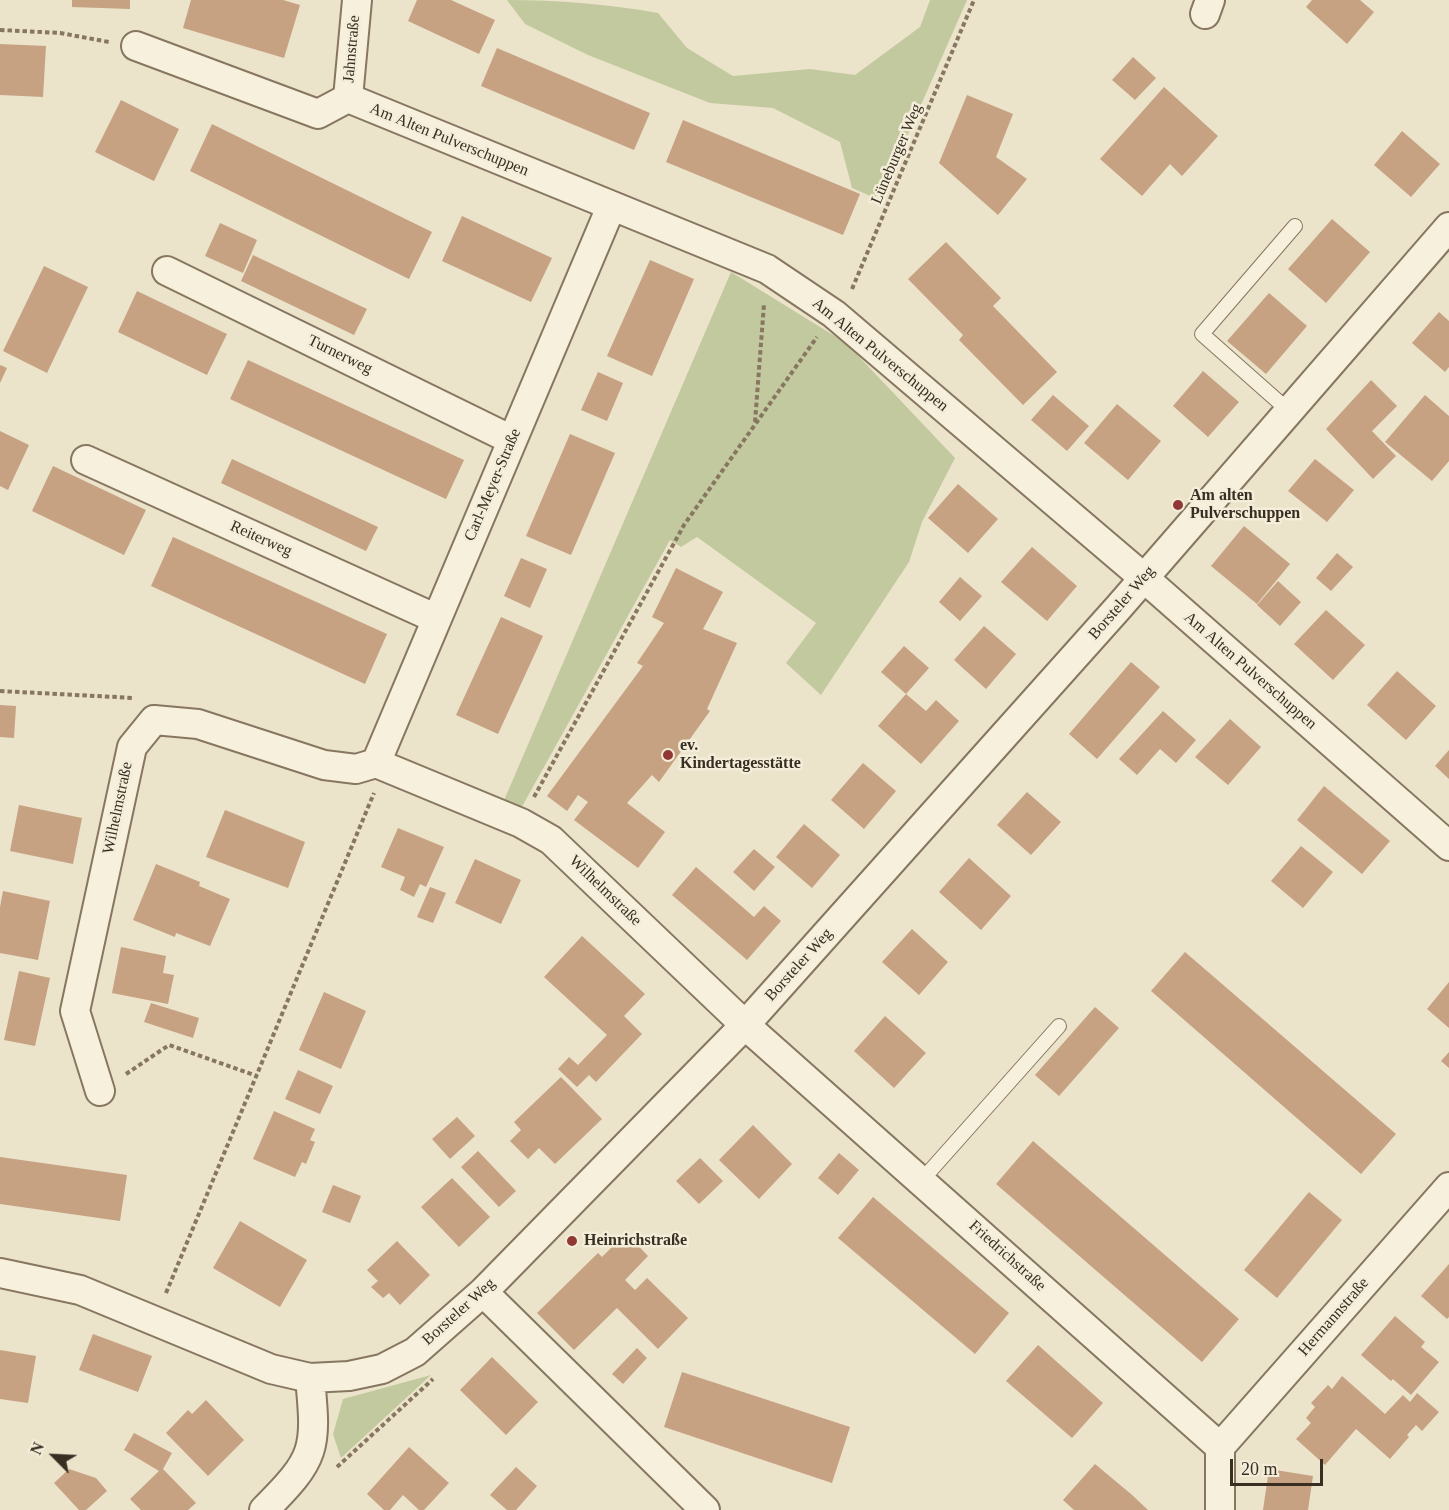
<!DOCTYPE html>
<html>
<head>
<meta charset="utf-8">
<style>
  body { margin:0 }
  #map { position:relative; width:1449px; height:1510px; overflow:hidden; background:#ebe3ca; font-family:"Times New Roman",serif }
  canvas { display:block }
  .north { position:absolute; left:24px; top:1426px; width:60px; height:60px; -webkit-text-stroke:4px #f3edd9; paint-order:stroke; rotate:294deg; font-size:16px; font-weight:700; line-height:24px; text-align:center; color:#392e22 }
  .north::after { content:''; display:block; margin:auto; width:21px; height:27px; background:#392e22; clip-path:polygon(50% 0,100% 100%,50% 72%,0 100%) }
  .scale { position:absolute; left:1230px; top:1459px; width:93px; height:27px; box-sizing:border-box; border:3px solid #392e22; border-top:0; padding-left:8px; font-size:18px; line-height:21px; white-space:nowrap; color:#392e22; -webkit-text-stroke:4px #f3edd9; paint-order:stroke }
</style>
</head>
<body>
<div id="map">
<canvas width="1449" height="1510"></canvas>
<div class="north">N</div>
<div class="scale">20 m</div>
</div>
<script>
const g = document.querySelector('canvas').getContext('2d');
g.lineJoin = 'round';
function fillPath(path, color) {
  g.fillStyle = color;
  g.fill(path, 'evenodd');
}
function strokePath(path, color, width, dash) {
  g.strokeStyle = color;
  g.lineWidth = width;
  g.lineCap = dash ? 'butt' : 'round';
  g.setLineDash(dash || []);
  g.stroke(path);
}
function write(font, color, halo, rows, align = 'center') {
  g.font = font + ' "Times New Roman",serif';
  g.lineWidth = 5;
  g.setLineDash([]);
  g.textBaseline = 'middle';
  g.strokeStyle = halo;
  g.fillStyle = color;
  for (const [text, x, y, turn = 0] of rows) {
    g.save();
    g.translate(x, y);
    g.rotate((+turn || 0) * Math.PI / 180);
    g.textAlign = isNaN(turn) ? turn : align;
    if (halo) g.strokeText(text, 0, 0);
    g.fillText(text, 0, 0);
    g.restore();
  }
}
const green = new Path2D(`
  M507,0C558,0 608,4 658,13L687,48L733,76L810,69L855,75L920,27L930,0H967L910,130L875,198L852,188L840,142L773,108L710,103L588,55L525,24Z
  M731,272L846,343L955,458L922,522L909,562L821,695L786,663L816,623L697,537L681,547L670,540L519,812L502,805Z
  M431,1375L341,1458L333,1434L343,1399Z`);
const building = new Path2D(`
  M72,0H130V9L72,7Z
  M191,0H283L300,5L284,58L183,28Z
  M417,0H451L495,20L479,54L408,21Z
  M1312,0H1360L1374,12L1347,44L1306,7Z
  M0,44L46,46L43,97L0,95Z
  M497,48L650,113L634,150L481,86Z
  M1133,57L1156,78L1135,100L1112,80Z
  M1164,87L1218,136L1182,176L1170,164L1142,196L1100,159Z
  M967,95L1013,114L996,157L1027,179L998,215L939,163Z
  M121,100L179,129L154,181L95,152Z
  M683,120L860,194L843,235L666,162Z
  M212,124L432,232L409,279L190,171Z
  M1402,131L1440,164L1411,197L1374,165Z
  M462,216L552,258L531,302L442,261Z
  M1332,219L1370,252L1326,303L1288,269Z
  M220,223L257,240L243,273L205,256Z
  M946,242L1001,298L993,306L1057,372L1023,405L959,340L963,335L908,279Z
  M253,255L367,309L354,335L241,281Z
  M650,260L694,279L652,376L607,356Z
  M44,266L88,287L47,373L3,351Z
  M137,291L227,334L207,375L118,332Z
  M1269,293L1307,326L1266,374L1227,341Z
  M1439,312L1449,321V367L1445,372L1412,343Z
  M248,360L464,460L446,499L230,399Z
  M0,365L7,368L0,383Z
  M1203,371L1239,402L1208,437L1173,406Z
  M598,372L623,383L607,421L581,410Z
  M1371,380L1397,406L1372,431L1396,456L1373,479L1326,429Z
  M1053,395L1089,426L1067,451L1031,420Z
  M1425,395L1449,416V461L1432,481L1385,442Z
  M1117,404L1161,441L1128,480L1084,443Z
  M0,431L29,445L8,490L0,486Z
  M570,434L615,453L571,555L526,536Z
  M232,459L378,527L366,551L221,483Z
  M1315,459L1354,490L1327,522L1288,491Z
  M53,466L146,510L124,555L32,511Z
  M958,484L998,519L968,553L928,518Z
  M1244,526L1290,564L1257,604L1211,566Z
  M173,537L387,634L365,684L151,586Z
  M1032,547L1077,586L1047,621L1001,582Z
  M1337,553L1353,567L1331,591L1316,578Z
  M521,558L547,569L530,608L504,596Z
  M676,568L723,592L703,629L737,643L707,709L710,711L659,782L652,775L627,803L665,832L638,868L574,820L588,802L578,795L567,811L547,796L643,666L637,663L664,623L652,617Z
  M960,577L982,596L960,621L939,602Z
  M1278,581L1301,602L1280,626L1257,605Z
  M1326,610L1365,645L1333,680L1294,644Z
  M501,617L543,636L498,734L456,715Z
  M984,626L1016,654L986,689L954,660Z
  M904,646L929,668L906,694L881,672Z
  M1131,662L1160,687L1097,759L1069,734Z
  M1397,671L1436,706L1406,740L1367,705Z
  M906,694L926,711L936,700L959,721L921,764L878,726Z
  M0,705L16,706L14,738L0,737Z
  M1163,711L1196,740L1176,763L1160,749L1137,775L1119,759Z
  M1230,719L1261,747L1228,785L1195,757Z
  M1449,750V779L1435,766Z
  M863,763L896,791L864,829L831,800Z
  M1324,786L1390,841L1362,874L1297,820Z
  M1027,792L1061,822L1031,855L997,825Z
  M19,805L82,818L73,864L10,851Z
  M225,810L305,842L288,888L206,857Z
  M804,824L840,855L812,888L776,857Z
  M398,828L444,847L426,887L420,884L414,897L400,890L405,877L381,867Z
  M1301,846L1333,872L1303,908L1271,881Z
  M754,849L775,867L754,891L733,872Z
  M969,858L1011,896L981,930L939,892Z
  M475,859L521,880L501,924L455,903Z
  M156,864L200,882L199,886L230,899L210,946L176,933L175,937L133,920Z
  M696,867L754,917L764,906L781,921L747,960L672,895Z
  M430,887L446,893L433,923L417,917Z
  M3,891L50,901L38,960L0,953V907Z
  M912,929L948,962L919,995L882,962Z
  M582,936L645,994L624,1016L642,1034L596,1082L589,1075L577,1087L558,1069L569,1057L578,1065L607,1035L544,977Z
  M121,947L166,956L163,973L174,975L168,1004L112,993Z
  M1185,952L1396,1134L1361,1174L1151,991Z
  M19,971L50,978L35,1046L4,1040Z
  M1449,982V1028L1427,1009Z
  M324,992L366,1011L341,1069L299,1050Z
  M151,1003L199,1018L193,1038L144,1022Z
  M1095,1007L1119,1028L1059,1096L1035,1075Z
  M885,1016L926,1053L894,1088L854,1051Z
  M1449,1052V1068L1441,1061Z
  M298,1070L333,1086L320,1114L285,1099Z
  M561,1077L602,1119L555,1164L539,1148L528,1159L510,1141L521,1130L514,1122Z
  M274,1111L315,1129L310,1140L315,1142L306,1164L302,1162L295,1177L253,1159Z
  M457,1117L475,1136L450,1159L432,1139Z
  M753,1125L792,1164L759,1199L719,1160Z
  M1033,1141L1239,1319L1202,1362L996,1184Z
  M478,1151L516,1191L499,1207L461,1167Z
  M839,1153L859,1170L838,1195L818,1178Z
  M0,1157L127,1175L120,1221L0,1204Z
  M700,1158L723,1181L699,1204L676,1181Z
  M452,1178L490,1217L459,1247L421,1207Z
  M333,1185L361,1196L350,1223L322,1212Z
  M1309,1192L1342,1220L1277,1298L1244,1270Z
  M873,1197L1009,1313L975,1354L838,1238Z
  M240,1221L307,1260L280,1307L213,1268Z
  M626,1233L648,1256L625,1280L635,1290L647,1278L688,1318L658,1349L617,1308L574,1350L537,1313L598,1253L602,1257Z
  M397,1241L430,1275L400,1305L389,1293L383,1298L371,1287L378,1281L367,1270Z
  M1449,1264V1317L1447,1319L1421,1296Z
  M1395,1316L1425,1342L1421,1347L1439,1362L1411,1395L1393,1379L1391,1381L1361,1355Z
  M93,1334L152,1356L138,1392L79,1370Z
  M1038,1345L1103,1403L1072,1438L1006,1381Z
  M637,1348L647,1358L623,1384L612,1374Z
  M0,1350L36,1356L28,1403L0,1399Z
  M492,1357L538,1402L506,1435L460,1390Z
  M682,1372L850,1427L832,1483L664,1427Z
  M1342,1376L1385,1414L1403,1395L1410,1402L1417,1393L1439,1412L1422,1431L1416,1425L1407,1435L1409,1437L1390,1459L1356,1429L1325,1465L1296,1439L1311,1423L1306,1418L1315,1407L1311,1403L1328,1385L1332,1389Z
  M206,1400L244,1440L208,1476L166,1433L188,1410L192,1414Z
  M134,1433L172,1453L163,1469L196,1503L188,1510H141L130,1499L159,1471L124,1450Z
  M409,1447L449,1483L424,1510H419L403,1495L390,1510H384L367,1494Z
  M1095,1464L1131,1494L1148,1510H1074L1063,1500Z
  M516,1467L537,1486L516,1510H507L490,1495Z
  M69,1469L96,1478L107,1491L86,1510H79L54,1483Z
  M1269,1469L1313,1476L1308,1510H1263Z`);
const path = new Path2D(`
  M0,30L60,33L109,42
  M852,289L974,0
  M755,422L764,304
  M0,691L134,698
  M534,797L684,525L817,337
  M126,1074L169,1045L257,1076
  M166,1293L374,793
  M337,1467L433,1379`);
const service = new Path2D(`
  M1289,411L1202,334L1295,226
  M922,1180L1059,1026`);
const minor = new Path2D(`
  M1205,14L1210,0
  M136,46L318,114L348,98L767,269L834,314L1144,578L1449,846
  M348,98L357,0
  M167,271L512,440
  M86,460L437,619
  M376,763L611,207
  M100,1091L75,1011L132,747L154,720L198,724L324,765L356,769L376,763L521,823L551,840L745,1025L1220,1447V1510
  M0,1273L80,1290L271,1369L310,1378L349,1376L382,1369L415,1352L483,1292L745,1025L1118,608L1449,227
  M483,1292L705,1510
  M1220,1447L1449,1187
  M264,1510C316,1458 317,1450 310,1378`);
const markers = [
  [1178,505,6,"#913834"],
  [668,755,6,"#913834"],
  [572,1241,6,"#913834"]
];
const streetNames = [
  ["Jahnstraße",352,49,-85],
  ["Am Alten Pulverschuppen",449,140,22],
  ["Lüneburger Weg",897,154,-67],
  ["Turnerweg",340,355,26],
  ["Am Alten Pulverschuppen",880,355,39],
  ["Carl-Meyer-Straße",493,485,-67],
  ["Reiterweg",261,539,24],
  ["Borsteler Weg",1122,603,-49],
  ["Am Alten Pulverschuppen",1250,671,41],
  ["Wilhelmstraße",118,808,-78],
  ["Wilhelmstraße",605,891,44],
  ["Borsteler Weg",799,965,-48],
  ["Friedrichstraße",1007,1256,42],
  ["Borsteler Weg",459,1312,-42],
  ["Hermannstraße",1334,1317,-49]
];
const poiNames = [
  ["Am alten",1190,496],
  ["Pulverschuppen",1190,514],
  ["ev.",680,746],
  ["Kindertagesstätte",680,764],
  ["Heinrichstraße",584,1241]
];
fillPath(green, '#c2c99e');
fillPath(building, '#c6a283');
strokePath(service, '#877660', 16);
strokePath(minor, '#877660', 32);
strokePath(path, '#877660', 4, [4.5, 3]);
strokePath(service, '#f7f0dd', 14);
strokePath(minor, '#f7f0dd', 28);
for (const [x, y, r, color] of markers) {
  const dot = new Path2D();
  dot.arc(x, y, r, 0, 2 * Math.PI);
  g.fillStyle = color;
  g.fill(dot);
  strokePath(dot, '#f3edd9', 2);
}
write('16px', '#392e22', '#f3edd9', streetNames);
write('bold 16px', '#392e22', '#f3edd9', poiNames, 'left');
</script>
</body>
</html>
